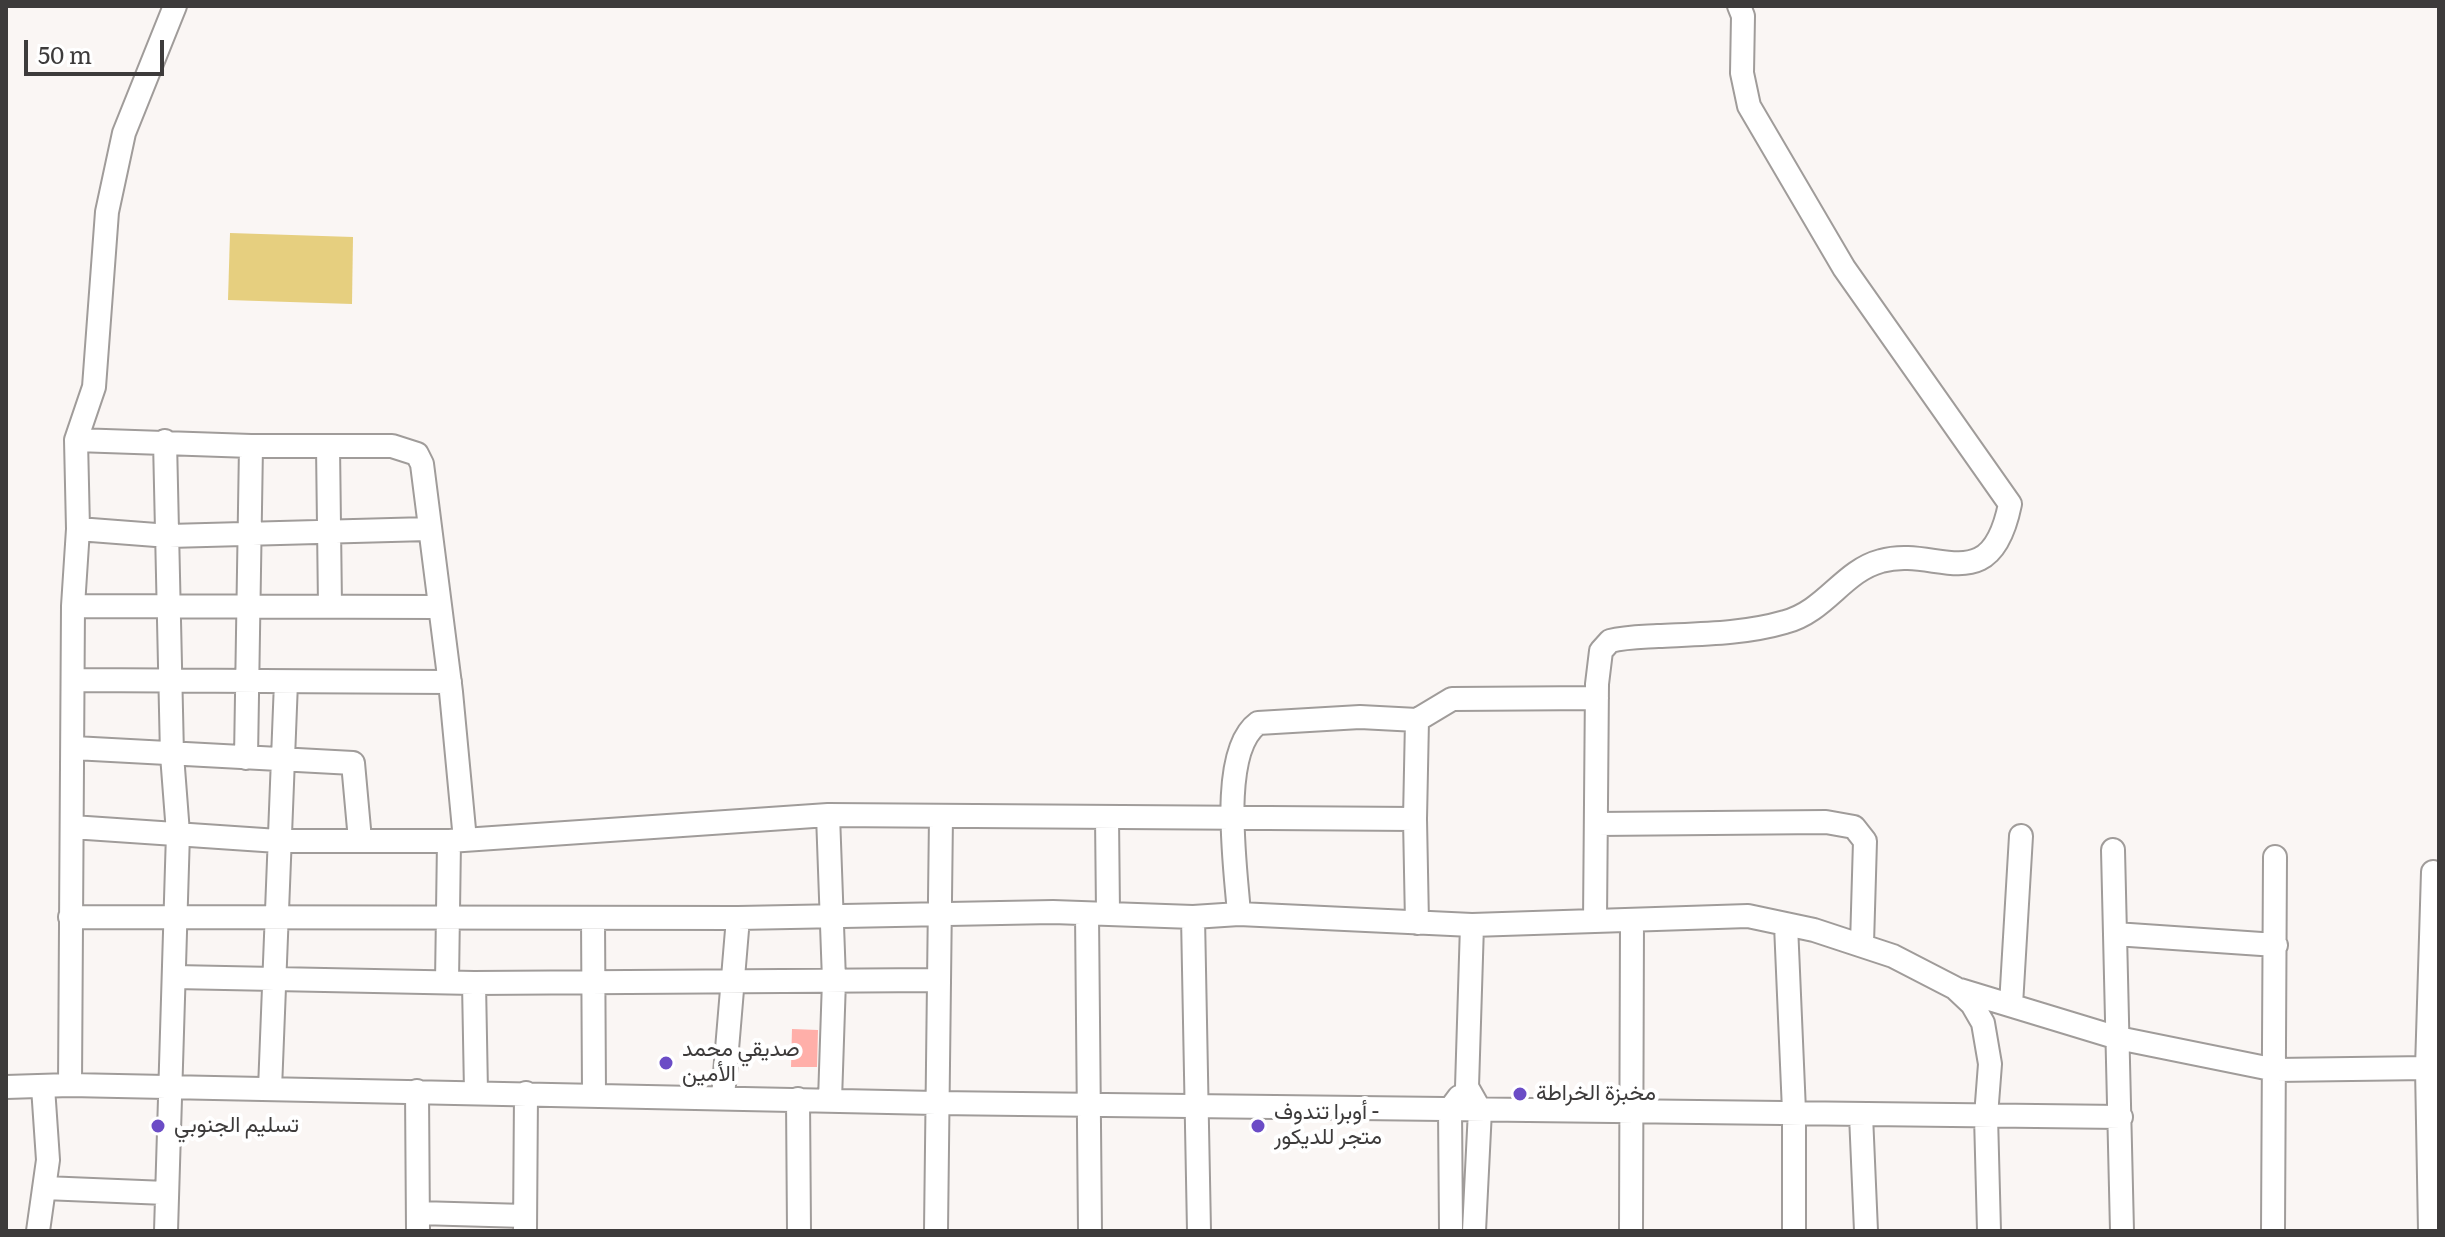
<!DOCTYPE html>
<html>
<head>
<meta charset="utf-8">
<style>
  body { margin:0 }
  #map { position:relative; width:2445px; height:1237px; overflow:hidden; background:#faf6f4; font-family:Literata,serif }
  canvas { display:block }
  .frame { position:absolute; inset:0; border:8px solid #3d3b3b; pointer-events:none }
  .scale { position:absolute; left:24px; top:40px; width:140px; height:36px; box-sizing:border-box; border:4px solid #3d3b3b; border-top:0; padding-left:10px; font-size:24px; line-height:28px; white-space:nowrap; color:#3d3b3b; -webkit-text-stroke:6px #fff; paint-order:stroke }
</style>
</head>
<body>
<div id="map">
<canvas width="2445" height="1237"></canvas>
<div class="frame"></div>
<div class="scale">50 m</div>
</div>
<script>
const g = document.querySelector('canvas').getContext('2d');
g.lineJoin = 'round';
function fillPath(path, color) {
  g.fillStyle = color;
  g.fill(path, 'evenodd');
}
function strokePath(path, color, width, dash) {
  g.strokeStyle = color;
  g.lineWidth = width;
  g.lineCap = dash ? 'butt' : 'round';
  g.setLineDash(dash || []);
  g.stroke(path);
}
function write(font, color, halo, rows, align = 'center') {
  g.font = font + ' Literata,Vazirmatn,serif';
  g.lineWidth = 8;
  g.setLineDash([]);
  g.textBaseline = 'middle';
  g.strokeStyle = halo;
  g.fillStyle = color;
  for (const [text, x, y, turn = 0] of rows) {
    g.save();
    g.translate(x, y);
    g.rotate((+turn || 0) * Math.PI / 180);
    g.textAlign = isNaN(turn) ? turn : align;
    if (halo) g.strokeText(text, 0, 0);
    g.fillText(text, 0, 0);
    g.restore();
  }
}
const green = new Path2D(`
  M230,233L353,237L352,304L228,300Z`);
const building = new Path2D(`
  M792,1029L818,1030L817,1067H791Z`);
const minor = new Path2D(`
  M76,440L251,446H392L417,454L422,464L451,692L465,840
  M165,441L172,755L178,833L166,1231
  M328,446L330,606
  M78,529L169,536L428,529
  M73,606L439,607
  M74,680L450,682
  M1417,720L1452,699L1597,698
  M74,748L353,763L360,840
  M246,758L251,446
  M828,815L834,980L830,1100
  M1107,817L1108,912
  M1597,824L1826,822L1854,827L1865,841L1862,944
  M72,827L278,841H449L828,815L1415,819L1417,923
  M2113,850L2122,1231
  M1087,914L1090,1231
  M1239,914C1236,869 1218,752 1258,723L1360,717L1417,720L1415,819
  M70,917L738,918L1053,912L1193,917L1239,914L1472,925L1748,916L1814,930L1893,956L1955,988L1972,1004L1983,1023L1990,1064L1986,1116L1989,1231
  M1193,917L1199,1231
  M593,918L594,1094
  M1595,921L1597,684L1601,651L1610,641C1625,637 1642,637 1658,636C1700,634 1744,634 1785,622C1826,611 1843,571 1881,561C1936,545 1990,602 2010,504L1844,268L1749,106L1742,73L1743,16L1739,6
  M1472,925L1467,1087L1480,1110L1474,1231
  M1786,925L1794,1111V1231
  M2115,934L2276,945
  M175,977L474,983L937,980
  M447,982L449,841
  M474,983L476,1092
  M1960,990L2118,1038L2276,1070L2427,1068
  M2011,1005L2021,836
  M70,1085L73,606L78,529L76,440L94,387L107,212L124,133L175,6
  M6,1087L70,1085L936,1103L2121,1117
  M270,1089L286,682
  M417,1091L418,1231
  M723,1097L738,918
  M798,1099L799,1231
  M1861,1115L1866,1231
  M44,1188L166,1193
  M418,1213L525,1216
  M38,1231L48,1160L43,1087
  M525,1231L526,1093
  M936,1231L941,816
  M1451,1231L1450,1109L1459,1097
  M1631,1231L1632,920
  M2273,1231L2275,857
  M2430,1231L2427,1068L2433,872`);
const markers = [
  [666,1063,8,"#6b4cc6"],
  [1520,1094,8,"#6b4cc6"],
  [158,1126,8,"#6b4cc6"],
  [1258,1126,8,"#6b4cc6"]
];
const poiNames = [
  ["صديقي محمد",682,1050],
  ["الأمين",682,1075],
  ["مخبزة الخراطة",1536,1094],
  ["أوبرا تندوف -",1274,1113],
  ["متجر للديكور",1274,1138],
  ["تسليم الجنوبي",174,1126]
];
fillPath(green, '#e6cf7f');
fillPath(building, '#ffafa9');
strokePath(minor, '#a09c9a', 26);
strokePath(minor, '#fff', 22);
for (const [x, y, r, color] of markers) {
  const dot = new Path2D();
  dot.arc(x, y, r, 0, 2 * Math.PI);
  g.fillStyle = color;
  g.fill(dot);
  strokePath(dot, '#fff', 3);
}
write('22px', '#3d3b3b', '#fff', poiNames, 'left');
</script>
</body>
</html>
